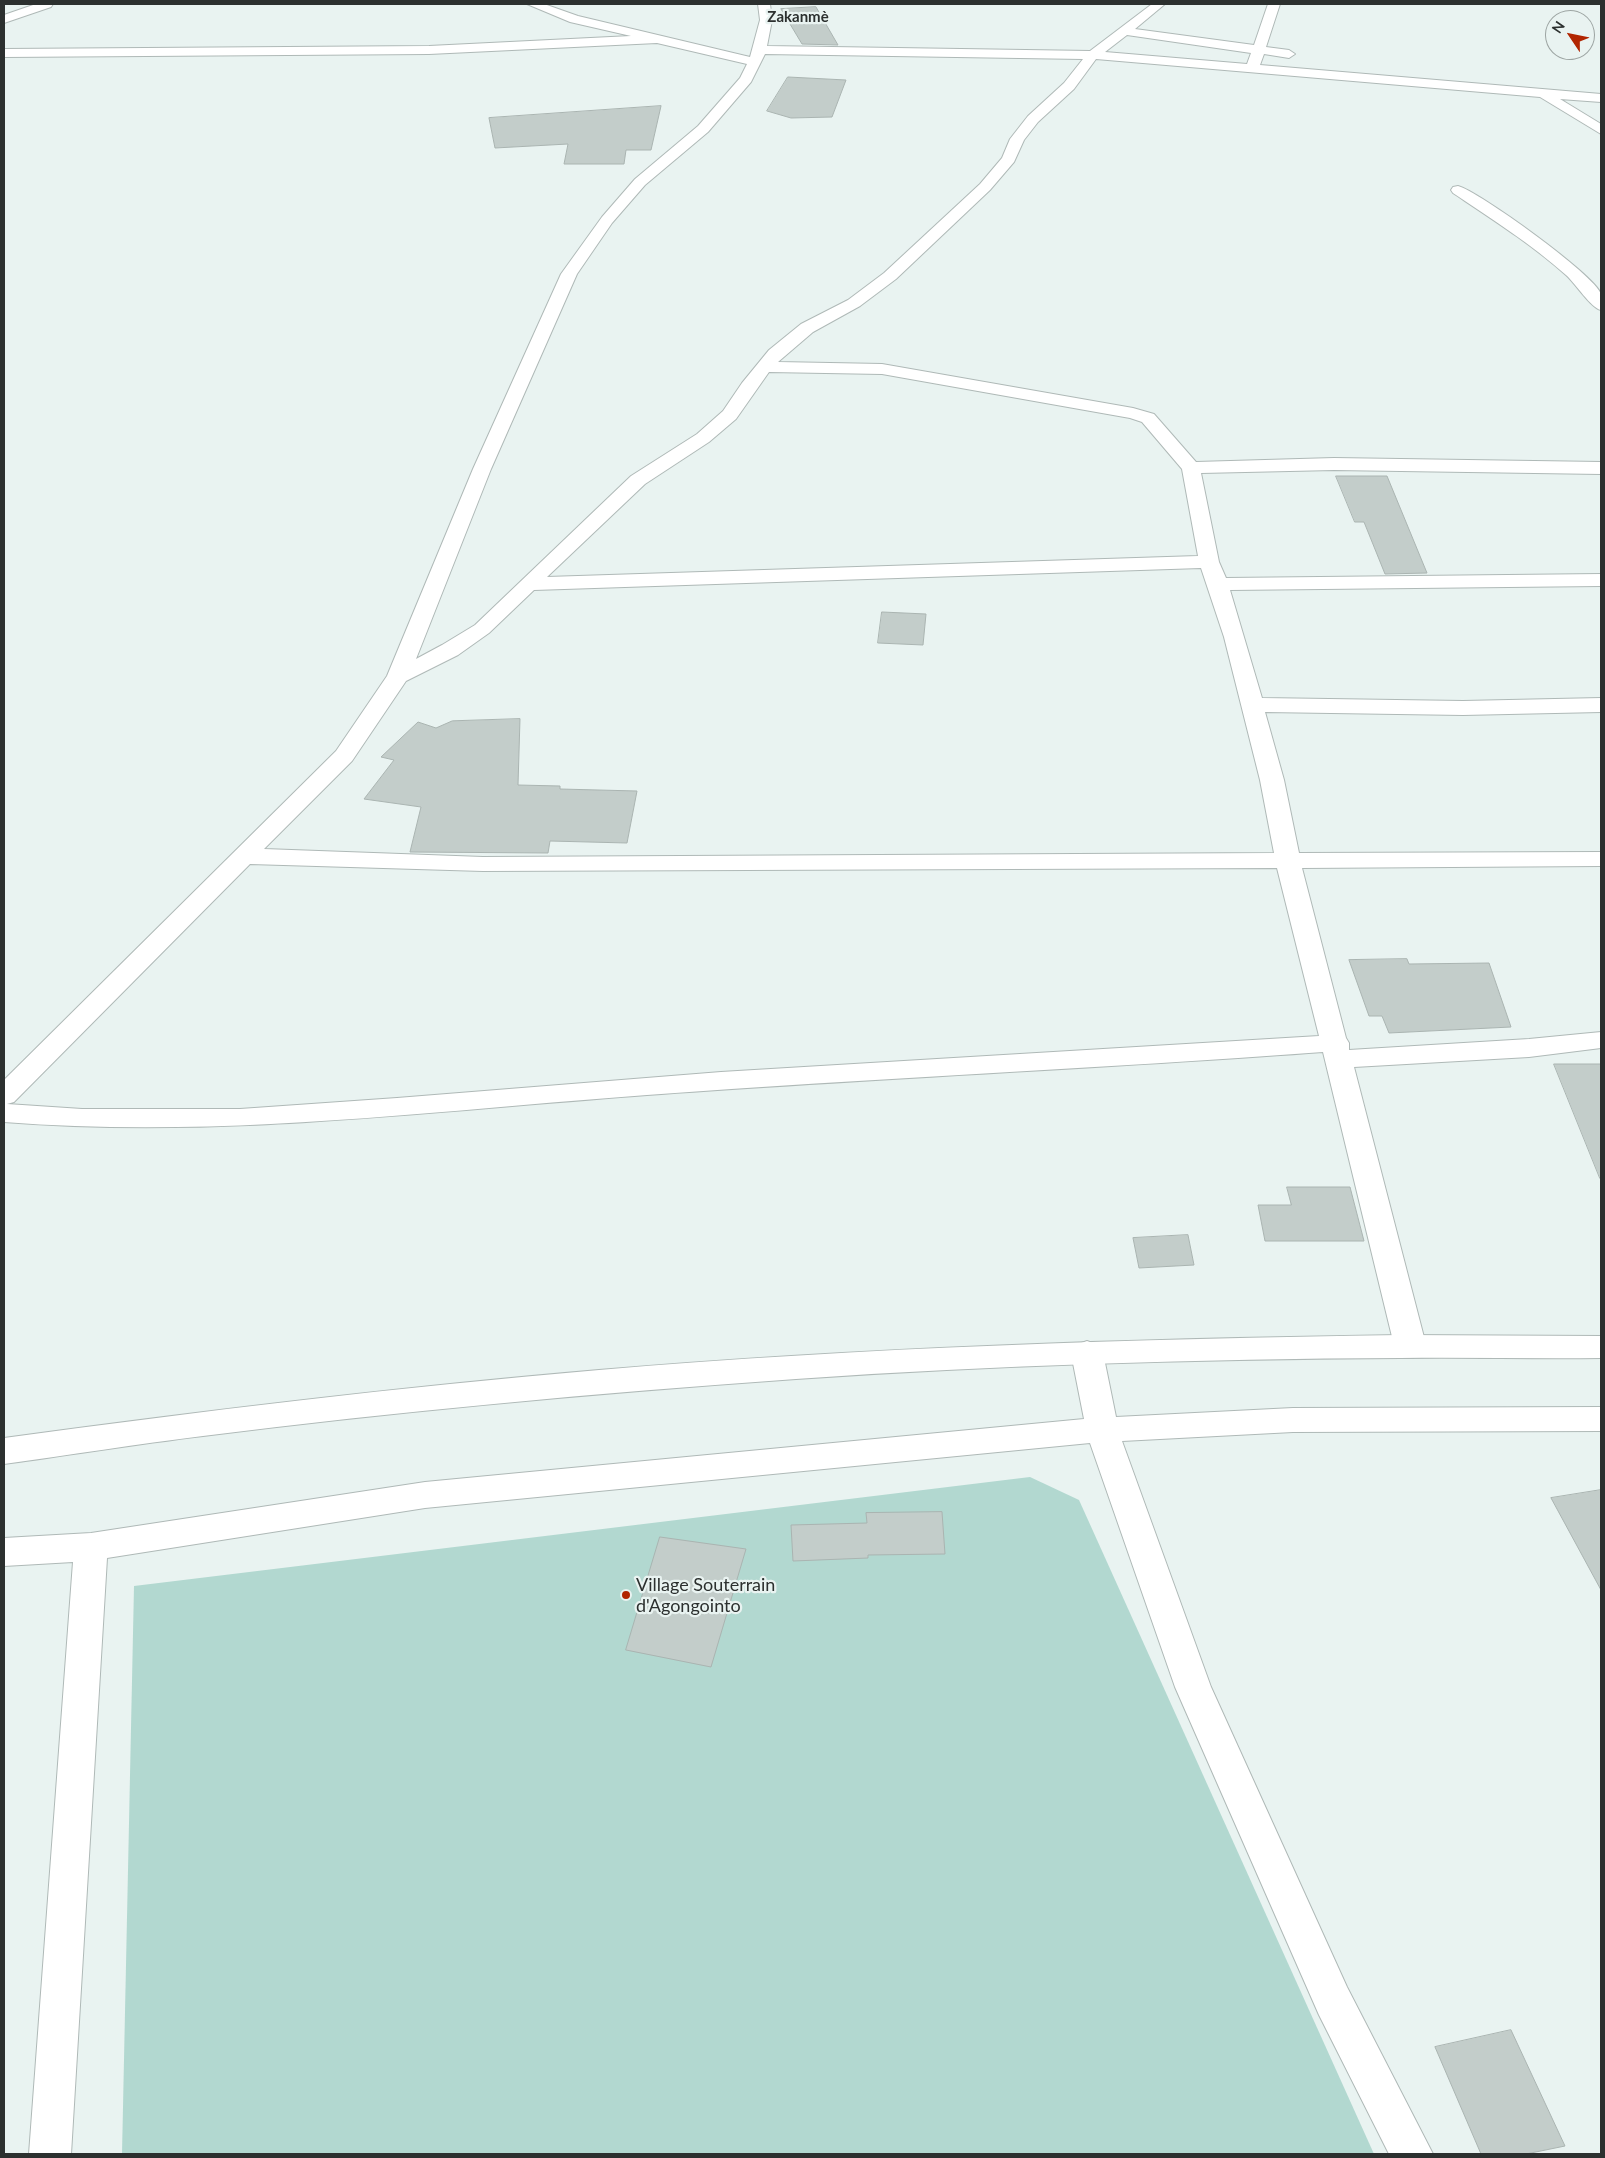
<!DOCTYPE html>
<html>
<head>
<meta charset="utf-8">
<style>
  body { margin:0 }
  #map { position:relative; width:1605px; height:2158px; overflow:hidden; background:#e9f3f1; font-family:Lato,sans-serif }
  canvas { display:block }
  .frame { position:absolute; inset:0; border:5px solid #2c302f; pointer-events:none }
  .north { position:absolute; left:1545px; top:10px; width:50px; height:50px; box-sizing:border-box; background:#e9f3f1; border:1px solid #9da5a3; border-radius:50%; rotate:304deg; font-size:14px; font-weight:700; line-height:20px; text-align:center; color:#2c302f }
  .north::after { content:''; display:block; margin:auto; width:18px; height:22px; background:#b12501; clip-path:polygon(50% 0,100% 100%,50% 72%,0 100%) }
</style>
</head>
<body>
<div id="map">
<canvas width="1605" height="2158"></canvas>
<div class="frame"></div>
<div class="north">N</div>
</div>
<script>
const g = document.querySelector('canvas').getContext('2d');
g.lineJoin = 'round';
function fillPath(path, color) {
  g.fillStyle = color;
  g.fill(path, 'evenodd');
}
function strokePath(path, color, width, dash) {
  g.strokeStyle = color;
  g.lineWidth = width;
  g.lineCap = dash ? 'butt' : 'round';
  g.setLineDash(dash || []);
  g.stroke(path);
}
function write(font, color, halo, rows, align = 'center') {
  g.font = font + ' Lato,sans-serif';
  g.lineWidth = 4.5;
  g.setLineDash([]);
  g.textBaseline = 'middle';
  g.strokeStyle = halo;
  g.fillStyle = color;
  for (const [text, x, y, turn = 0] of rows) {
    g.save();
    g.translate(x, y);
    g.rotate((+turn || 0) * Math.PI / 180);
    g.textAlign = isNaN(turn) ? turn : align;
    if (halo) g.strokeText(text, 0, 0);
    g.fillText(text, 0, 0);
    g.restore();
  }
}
const green = new Path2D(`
  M1030,1477L1079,1500L1374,2154H122L134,1586Z`);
const building = new Path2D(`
  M816,7L838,45L802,44L781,9Z
  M788,77L846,80L832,117L791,118L767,111Z
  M661,106L651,150H626L624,164H564L568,144L495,148L489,118Z
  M1336,476H1387L1427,573L1385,574L1364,522H1355Z
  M882,612L926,614L923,645L878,643Z
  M520,719L518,785L560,786V789L637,791L627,843L550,841L548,853L410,852L421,807L364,799L394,760L381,757L418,722L436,728L452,721Z
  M1407,959L1409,964L1489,963L1511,1027L1389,1033L1382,1016H1369L1349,960Z
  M1554,1064H1601V1177L1600,1178Z
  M1287,1187H1350L1364,1241H1265L1258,1205H1291Z
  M1188,1235L1194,1265L1139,1268L1133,1238Z
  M1601,1490V1590L1551,1498Z
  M942,1512L945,1554L868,1555V1558L793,1561L791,1525L867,1523L866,1513Z
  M660,1537L746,1549L711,1667L626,1650Z
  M1511,2030L1565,2146L1526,2154H1481L1435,2047Z`);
const minor = new Path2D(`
  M36,4H53L51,7L4,23V15Z
  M527,4H544L578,16L750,57L760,20L758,4H770L772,20L767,46L1090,51L1152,4H1165L1135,29L1254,45L1268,4H1280L1266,47L1289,50L1295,54L1289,58L1264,54L1260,65L1601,94V102L1560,99L1601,124V134L1540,97L1096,59L1074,89L1038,122L1024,140L1014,162L990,190L896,279L860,306L813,332L778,362L882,364L1133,408L1154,414L1196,462L1334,458L1601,462V474L1334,470L1201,473L1219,562L1226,578L1601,574V586L1230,590L1262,698L1463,701L1601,698V712L1463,715L1265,712L1284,780L1299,853L1601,852V866L1302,868L1346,1038L1349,1043V1050L1529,1039L1601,1032V1048L1529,1057L1354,1067L1426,1345L1421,1353L1410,1356L1399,1353L1394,1345L1323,1052C1097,1069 872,1078 647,1095C430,1111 221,1139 4,1122V1080L336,751L387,676L473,469L561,274L602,217L635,179L698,126L740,78L747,64L657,43L429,54L4,57V49L429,46L631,36L570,22ZM1127,35L1251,53L1247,64L1105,52ZM765,54L1083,59L1064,83L1028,116L1010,139L1002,158L980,184L884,273L848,300L801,324L769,350L742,383L723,411L697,434L631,476L475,625L442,645L416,659L491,469L577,274L612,223L645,185L708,132L751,82ZM769,372L882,374L1130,418L1142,422L1182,469L1198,556L547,577L645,484L709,442L736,419ZM1201,568L1224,637L1260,780L1274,853L483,857L264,849L352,761L406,681L458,655L489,633L534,590ZM250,864L483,871L1277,868L1319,1036L721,1072L397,1098L240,1109H82L7,1104L14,1102Z
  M1458,186C1478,191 1595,275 1601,294C1603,298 1601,306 1601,310C1591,308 1576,284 1566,275C1531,244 1492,219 1453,193L1451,190L1453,187Z
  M1087,1341L1098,1345L1103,1353L1116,1417L1293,1408L1601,1407V1431L1293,1432L1122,1441L1211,1687L1347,1987L1433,2154H1389L1319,2015L1175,1687L1090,1443L425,1508L107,1558L71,2154H29L73,1562L4,1566V1538L91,1533L425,1482L1084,1419L1071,1353L1076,1345Z`);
const secondary = new Path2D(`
  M1401,1335L1601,1336V1358C1534,1359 1467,1357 1400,1358C1199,1359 997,1365 796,1379C598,1393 400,1411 203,1436C137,1444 70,1455 4,1464V1438C202,1411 400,1387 599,1370C866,1347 1133,1339 1401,1335Z`);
const markers = [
  [626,1595,5,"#b12501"]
];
const farQuarternames = [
  ["Zakanmè",798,17]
];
const nearPoinames = [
  ["Village Souterrain",636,1585],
  ["d'Agongointo",636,1606]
];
fillPath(green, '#b2d8d0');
fillPath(building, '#c3cdca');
strokePath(building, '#aab4b1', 1);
strokePath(minor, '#afb9b7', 2);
strokePath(secondary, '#afb9b7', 2);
fillPath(minor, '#fff');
fillPath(secondary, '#fff');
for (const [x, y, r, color] of markers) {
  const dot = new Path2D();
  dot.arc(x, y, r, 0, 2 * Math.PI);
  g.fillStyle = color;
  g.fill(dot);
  strokePath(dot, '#e9f3f1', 2);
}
write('bold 15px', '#2c302f', '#e9f3f1', farQuarternames);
write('18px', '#2c302f', '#e9f3f1', nearPoinames, 'left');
</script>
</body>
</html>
